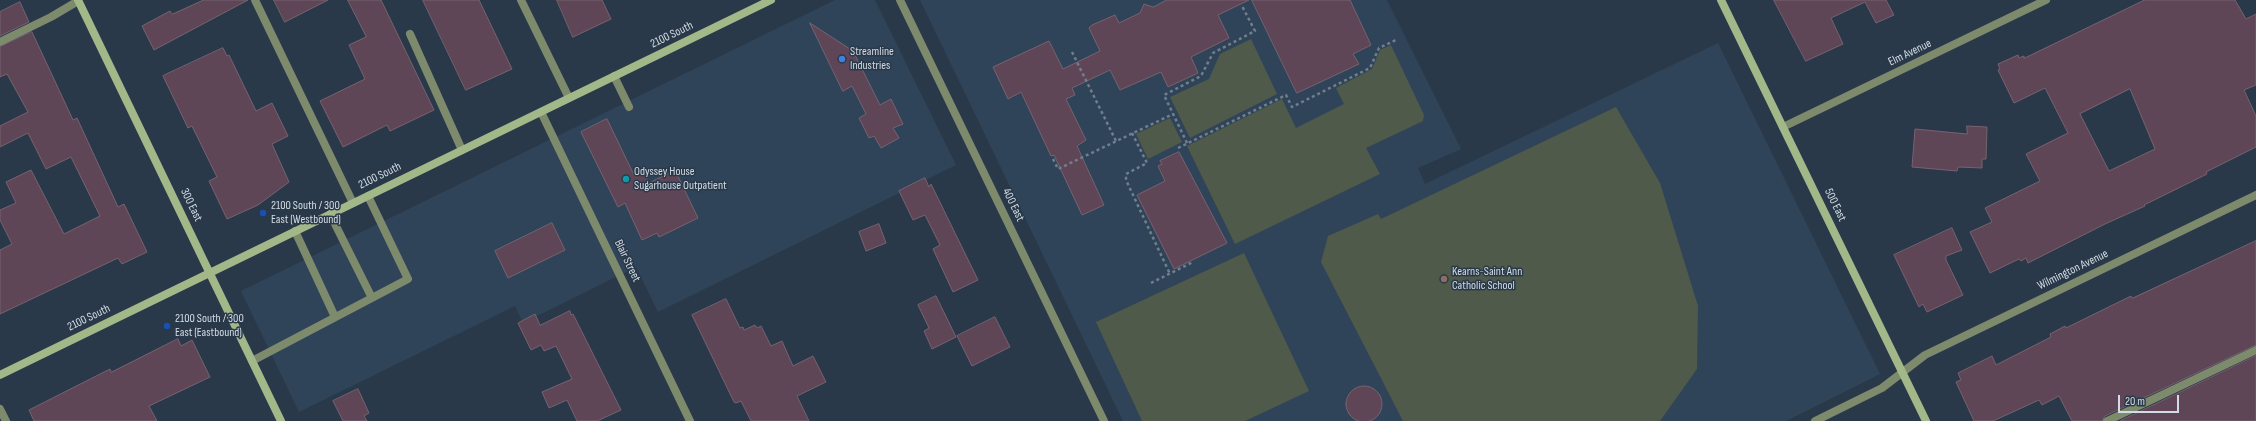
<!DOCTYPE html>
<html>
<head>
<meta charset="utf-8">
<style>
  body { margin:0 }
  #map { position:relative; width:2256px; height:421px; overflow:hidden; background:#2a3949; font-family:"Sofia Sans Condensed",sans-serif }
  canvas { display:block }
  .scale { position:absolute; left:2118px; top:395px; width:61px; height:18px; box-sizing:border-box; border:2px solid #d3dce6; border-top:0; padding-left:5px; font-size:12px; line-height:14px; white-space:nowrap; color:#d3dce6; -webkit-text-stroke:3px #2a3949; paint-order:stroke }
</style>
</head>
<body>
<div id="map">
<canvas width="2256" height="421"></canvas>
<div class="scale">20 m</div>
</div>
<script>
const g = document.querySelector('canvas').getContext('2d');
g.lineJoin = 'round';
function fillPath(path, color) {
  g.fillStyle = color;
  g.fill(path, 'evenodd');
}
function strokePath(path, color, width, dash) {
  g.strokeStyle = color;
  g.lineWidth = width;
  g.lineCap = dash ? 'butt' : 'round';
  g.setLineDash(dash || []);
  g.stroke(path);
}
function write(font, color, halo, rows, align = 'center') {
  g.font = font + ' "Sofia Sans Condensed",sans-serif';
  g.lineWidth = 3;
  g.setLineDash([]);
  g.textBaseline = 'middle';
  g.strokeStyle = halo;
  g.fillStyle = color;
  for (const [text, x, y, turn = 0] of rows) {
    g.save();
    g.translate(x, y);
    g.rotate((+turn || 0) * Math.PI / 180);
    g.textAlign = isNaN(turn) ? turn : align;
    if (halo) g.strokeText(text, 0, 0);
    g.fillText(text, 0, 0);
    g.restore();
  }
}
const built = new Path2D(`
  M835,0H875L956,165L658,312L636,267L523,323L515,306L299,412L241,291Z
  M920,0H1387L1461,149L1418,168L1425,184L1718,43L1880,374L1786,421H1123Z`);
const green = new Path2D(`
  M1251,39L1277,94L1190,138L1170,97L1209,79L1220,54Z
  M1391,45L1424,115L1423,121L1366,148L1380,174L1235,244L1187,146L1282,99L1296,128L1344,104L1336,88L1372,69L1380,50Z
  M1616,107L1660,183L1698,306L1697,369L1660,421H1403L1321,262L1328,236L1378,214L1381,219Z
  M1170,118L1182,142L1148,159L1136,134Z
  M1244,253L1309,391L1245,421H1142L1096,322Z`);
const building = new Path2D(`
  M204,0H248L154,50L142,26L170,11L172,14Z
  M274,0H328L285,22Z
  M348,0H381L434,110L390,131L387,125L343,147L320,101L365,79L349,45L366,37Z
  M423,0H479L512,69L466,90Z
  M557,0H602L611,19L573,37Z
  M1167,0H1249L1218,15L1229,38L1191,57L1198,73L1168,87L1161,72L1120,90L1110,70L1072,88L1075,95L1066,99L1086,140L1077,146L1104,205L1082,215L1054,155L1051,156L1021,92L1008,99L993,67L1049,41L1063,69L1100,51L1089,28L1092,25L1115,15L1119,23L1140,13L1144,4L1153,7Z
  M1252,0H1350L1371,45L1353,54L1359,64L1297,93Z
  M1774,0H1886L1894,15L1876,23L1865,2L1831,18L1843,44L1806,61Z
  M2145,0H2235L2246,19L2256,14V85L2244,90L2256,116V147L2206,172L2207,174L2144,205L2145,206L2105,224L2028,263L2026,258L2021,261L2019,259L1990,273L1970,232L1992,222L1985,208L2040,181L2026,154L2068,133L2045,88L2014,103L1998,70L2000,69L1998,64L2018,55L2019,58L2024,56V58ZM2130,89L2155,149L2109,171L2080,114Z
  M20,2L29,22L0,36V12Z
  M810,23L853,51L880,105L891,99L903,124L893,128L899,138L881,148L874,136L869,138L859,118L866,114L852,86L843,91Z
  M32,32L73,120L77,118L118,207L124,204L147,252L122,264L118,258L0,314V250L12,244L0,220V210L16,203L6,182L31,170L64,234L100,216L71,157L46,169L28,133L0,147V126L28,112L7,74L0,77V47Z
  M223,48L227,56L229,55L256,111L272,103L288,136L272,144L289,182L258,205L227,219L209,181L217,177L192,126L188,128L163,76Z
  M607,119L634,175L643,170L649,183L675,170L698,218L659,237L657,233L642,240L625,203L618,207L581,132Z
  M1967,126L1987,127L1986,159H1982V168L1958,167L1957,171L1912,167L1915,129L1967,134Z
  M1179,152L1227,243L1174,269L1137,195L1165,181L1158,166L1162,164L1160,161Z
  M925,178L929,187L931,184L978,280L953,292L933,249L940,245L925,215L913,220L899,191Z
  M552,223L565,250L508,278L495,251Z
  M879,224L886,243L866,251L859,232Z
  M1952,228L1962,250L1946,256V260L1963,295L1927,312L1923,304L1919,307L1894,255Z
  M2256,241V345L2105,416L2102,421H2072L2059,396L2042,405L2039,400L1993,421H1974L1956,382L1961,380L1958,373L1992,356L1996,365L2051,337L2050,334L2065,326L2066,328L2131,296L2132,298Z
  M936,296L956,337L932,349L924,331L929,328L918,305Z
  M726,299L740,328L743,327L744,330L755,325L757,328L761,326L771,346L782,341L793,366L813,356L826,382L797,396L809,421H751L741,401L736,403L734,402L692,315Z
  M570,311L571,315L573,314L621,410L597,421H577L567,400L549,408L542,392L572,379L556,346L544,351L541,345L531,350L518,323L535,314L540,325Z
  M995,317L1010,347L972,366L957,336Z
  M178,339L181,346L192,340L210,377L149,406L157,421H34L29,410L110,369L111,372Z
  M2256,356V421H2120Z
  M1346 404a18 18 0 1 1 36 0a18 18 0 1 1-36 0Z
  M358,389L369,413L364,416L367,421H343L333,401Z`);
const path = new Path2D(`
  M1072,52L1116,141
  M1132,133L1147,163L1126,174V180L1170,274
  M1187,143L1164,95L1201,76L1213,53L1255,31L1242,6
  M1178,148L1286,95L1292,107L1370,68L1379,48L1398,39
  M1053,159L1058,169L1173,114
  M1151,283L1193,262`);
const lane = new Path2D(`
  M255,0L353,203
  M521,0L569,98
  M410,34L462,150
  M0,42L51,17L78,1
  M614,76L629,107
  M330,214L372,298
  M295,231L335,317
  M252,361L408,279L368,196
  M2107,421L2256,350`);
const street = new Path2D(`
  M900,0L1104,421
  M541,112L690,421
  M1783,127L2046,0
  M0,409L6,421
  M1815,421L1882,388L1925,355L2256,195`);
const secondary = new Path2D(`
  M78,0L281,421
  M1721,0L1926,421
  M0,375L771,0`);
const markers = [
  [842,59,4,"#3f7fe0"],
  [626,179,4,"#0f9aa8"],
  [263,213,4,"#1a4fb4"],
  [1444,279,4,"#8d6e63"],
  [167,326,4,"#1a4fb4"]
];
const streetNames = [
  ["2100 South",672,35,-26],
  ["Elm Avenue",1910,53,-26],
  ["2100 South",380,176,-26],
  ["300 East",191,205,64],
  ["400 East",1013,205,64],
  ["500 East",1835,205,64],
  ["Blair Street",627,261,64],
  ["Wilmington Avenue",2073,270,-26],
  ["2100 South",89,318,-26]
];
const poiNames = [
  ["Streamline",850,52],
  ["Industries",850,66],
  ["Odyssey House",634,172],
  ["Sugarhouse Outpatient",634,186],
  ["2100 South / 300",271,206],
  ["East (Westbound)",271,220],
  ["Kearns-Saint Ann",1452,272],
  ["Catholic School",1452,286],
  ["2100 South / 300",175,319],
  ["East (Eastbound)",175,333]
];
fillPath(built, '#2f4459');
fillPath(green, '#4f5a4a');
fillPath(building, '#5f4657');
strokePath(building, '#776270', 1);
strokePath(path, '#727e8c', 2.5, [3, 3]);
strokePath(lane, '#7d8a6c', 8);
strokePath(street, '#7d8a6c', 8);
strokePath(secondary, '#a3b888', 8);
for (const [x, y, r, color] of markers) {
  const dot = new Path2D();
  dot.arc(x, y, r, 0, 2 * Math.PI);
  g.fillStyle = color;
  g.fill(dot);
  strokePath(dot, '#2a3949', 1.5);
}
write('12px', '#d3dce6', '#2a3949', streetNames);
write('12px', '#d3dce6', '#2a3949', poiNames, 'left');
</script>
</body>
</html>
